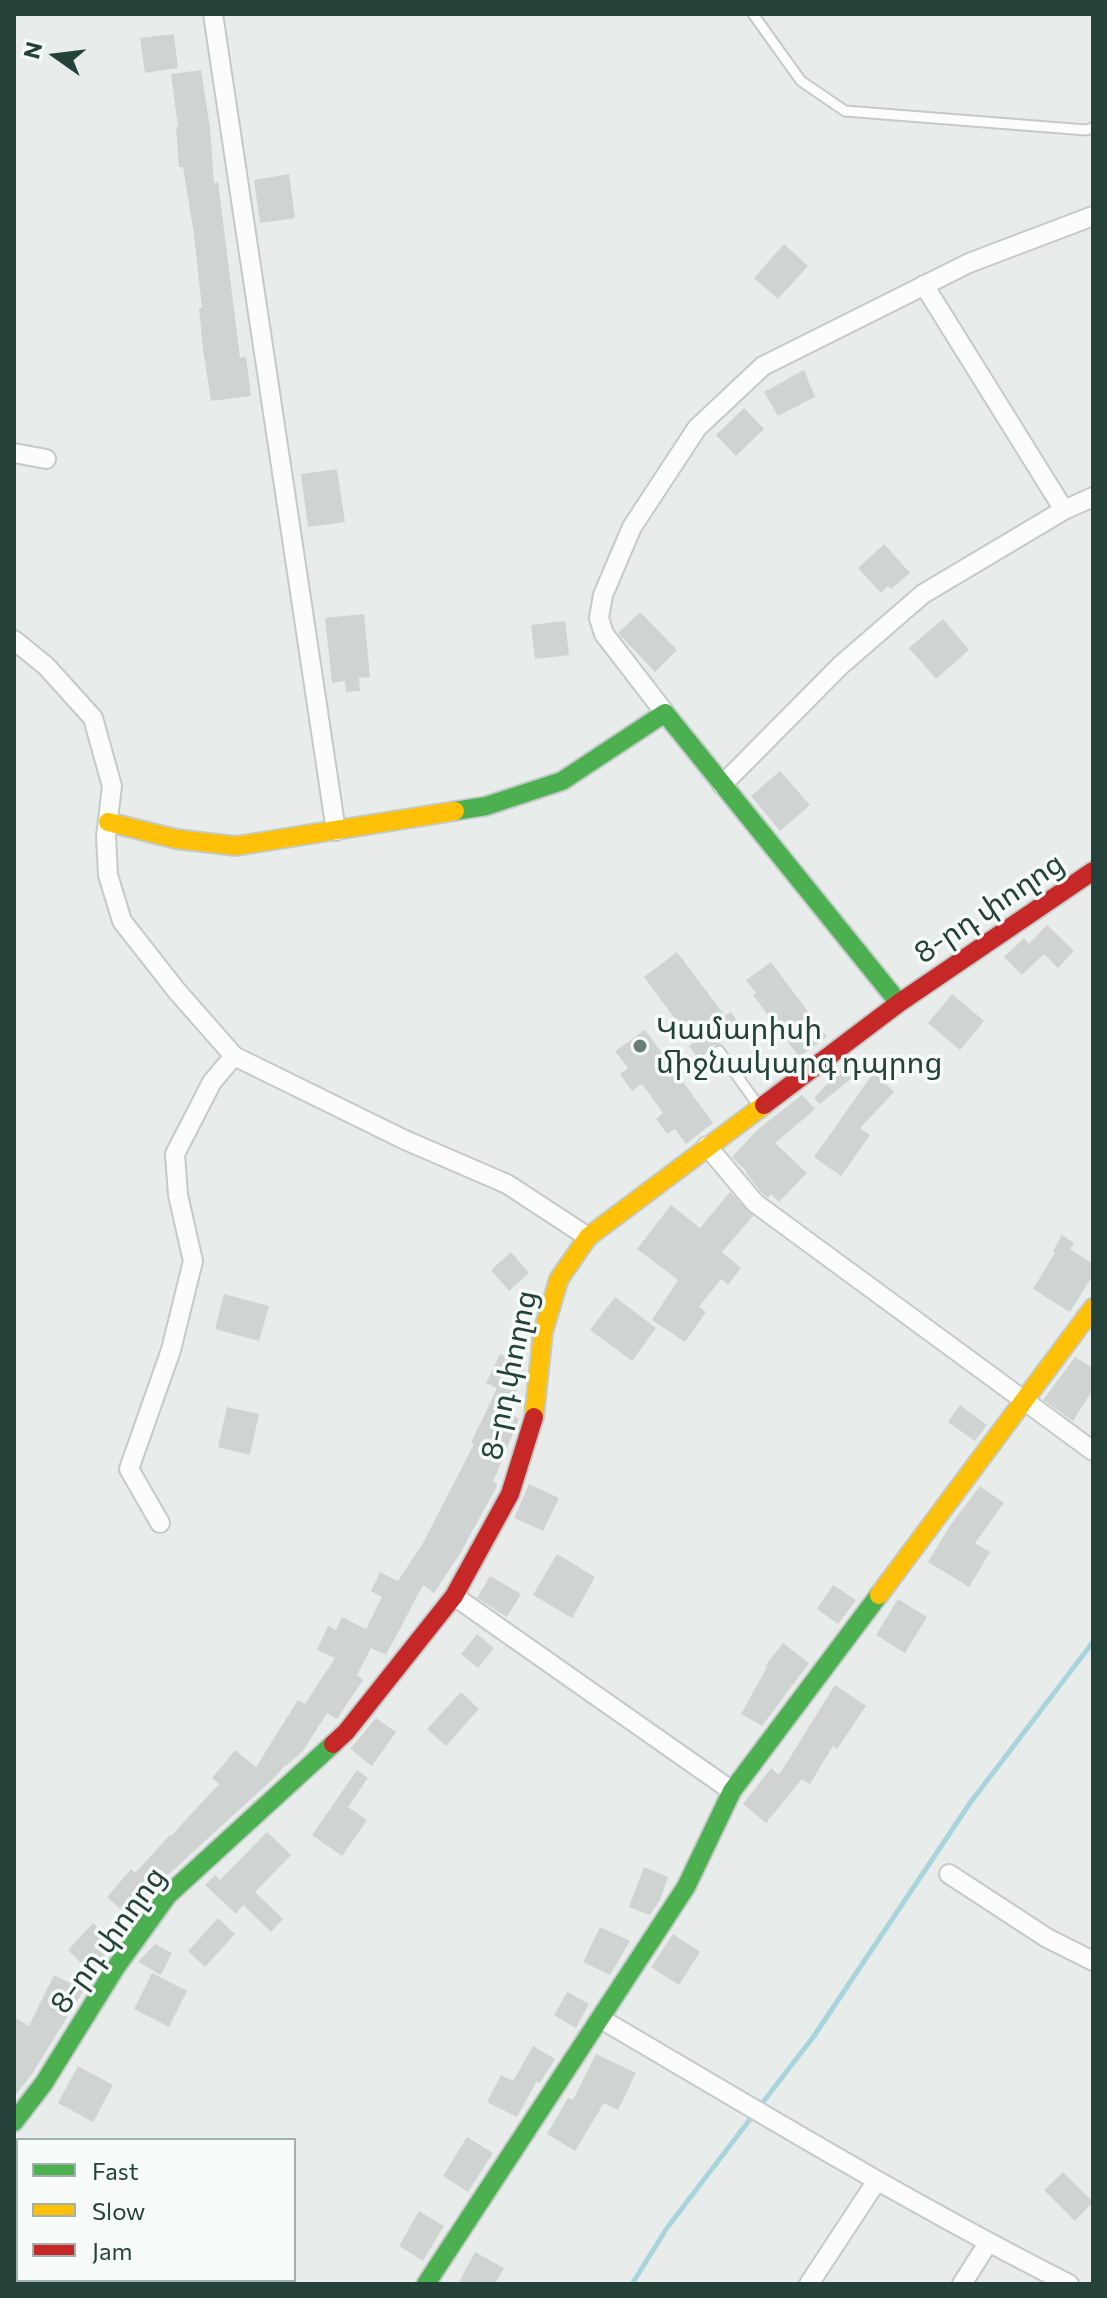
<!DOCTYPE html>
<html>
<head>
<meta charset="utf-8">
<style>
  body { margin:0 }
  #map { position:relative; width:1107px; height:2298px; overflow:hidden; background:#e8edeb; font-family:Commissioner,sans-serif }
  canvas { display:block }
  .frame { position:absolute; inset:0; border:16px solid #24423a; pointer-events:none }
  .legend { position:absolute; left:16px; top:2138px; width:280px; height:144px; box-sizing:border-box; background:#f7fbf9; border:2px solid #a3b1ad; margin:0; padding:10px 14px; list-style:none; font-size:24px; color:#24423a }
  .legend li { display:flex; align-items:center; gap:16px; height:40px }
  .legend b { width:40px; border:2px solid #a3b1ad }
  .north { position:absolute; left:16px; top:16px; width:80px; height:80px; -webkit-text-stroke:6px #f7fbf9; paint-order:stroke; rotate:284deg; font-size:22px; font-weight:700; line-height:32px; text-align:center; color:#24423a }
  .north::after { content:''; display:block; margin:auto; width:28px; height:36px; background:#24423a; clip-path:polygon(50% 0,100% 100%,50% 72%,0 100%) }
</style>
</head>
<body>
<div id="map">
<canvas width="1107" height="2298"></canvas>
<div class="frame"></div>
<ul class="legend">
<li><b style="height:10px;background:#4caf50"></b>Fast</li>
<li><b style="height:10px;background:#ffc107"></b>Slow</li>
<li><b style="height:10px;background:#c62828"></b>Jam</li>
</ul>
<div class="north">N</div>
</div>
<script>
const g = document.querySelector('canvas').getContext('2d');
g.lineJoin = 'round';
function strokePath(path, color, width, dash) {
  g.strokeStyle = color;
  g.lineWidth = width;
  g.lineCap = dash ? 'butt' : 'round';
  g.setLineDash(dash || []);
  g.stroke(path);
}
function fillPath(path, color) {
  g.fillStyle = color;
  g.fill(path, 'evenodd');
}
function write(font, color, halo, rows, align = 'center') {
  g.font = font + ' Commissioner,"Noto Sans Armenian",sans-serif';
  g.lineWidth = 7;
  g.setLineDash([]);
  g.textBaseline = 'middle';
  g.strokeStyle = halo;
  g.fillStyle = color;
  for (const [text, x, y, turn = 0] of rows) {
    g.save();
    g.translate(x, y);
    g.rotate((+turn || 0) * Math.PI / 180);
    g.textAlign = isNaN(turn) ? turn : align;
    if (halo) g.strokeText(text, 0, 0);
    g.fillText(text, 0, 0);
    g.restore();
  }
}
const stream = new Path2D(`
  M760,2106L814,2036L970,1803L1093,1642
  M632,2284L667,2228L754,2114`);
const building = new Path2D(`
  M174,34L178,68L145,73L140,38Z
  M201,70L210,128L214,183L218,182L240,358L246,357L251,396L211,401L203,349L199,308H202L194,235L183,167H179L176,127H178L171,74Z
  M289,174L295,218L260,223L254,180Z
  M784,244L808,266L778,299L754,278Z
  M804,370L815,397L778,416L764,392Z
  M744,408L764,429L736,456L716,435Z
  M337,469L345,522L308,527L301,474Z
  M884,544L910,573L891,589L888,586L881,593L858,568Z
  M640,612L677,650L655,672L618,633Z
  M364,614L370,677L359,678L360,691L346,692L345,681L332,683L325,618Z
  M943,619L969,650L936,679L909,648Z
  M565,621L569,655L535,659L531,625Z
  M780,771L810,805L780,831L751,796Z
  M1047,925L1074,951L1058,968L1044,954L1022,975L1004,957L1024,938L1029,944Z
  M677,952L725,1016L731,1012L742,1027L720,1044L714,1045L699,1060L689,1046L693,1043L644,977Z
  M771,962L827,1037L799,1057L753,995L756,993L746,980Z
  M952,994L984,1021L960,1050L928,1023Z
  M645,1030L713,1123L686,1144L675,1129L667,1134L656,1119L663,1113L642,1084L632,1091L620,1074L628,1068L615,1051Z
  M851,1058L863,1069L820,1104L814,1098Z
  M874,1072L894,1092L860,1128L870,1135L841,1176L814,1157Z
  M802,1095L815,1109L775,1143L807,1173L779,1202L771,1194L768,1198L763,1194L746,1173L747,1172L732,1157L756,1131Z
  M730,1192L753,1216L722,1252L741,1268L728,1285L721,1279L699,1307L706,1312L685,1342L652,1320L678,1280L637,1249L671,1205L700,1228Z
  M1062,1235L1074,1243L1070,1249L1093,1264V1275L1070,1312L1033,1289L1055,1253L1053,1251Z
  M511,1252L529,1273L509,1291L491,1270Z
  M224,1294L269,1306L259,1341L215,1329Z
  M615,1297L656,1328L632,1361L590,1330Z
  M500,1354L525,1365L523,1377L507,1411L519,1419L493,1482L497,1484L496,1488L461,1552L434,1593L423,1585L386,1655L371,1648L357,1675L363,1680L337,1719L327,1713L303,1751L286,1766L285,1765L275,1777L158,1884L132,1919L107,1897L131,1869L135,1873L170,1835L171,1836L219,1784L212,1778L235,1750L256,1767L298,1700L305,1704L335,1658L317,1650L328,1626L336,1630L342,1617L366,1629L382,1597L371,1591L380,1572L398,1581L423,1543L474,1444L471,1443L497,1388L486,1383Z
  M1075,1357L1093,1368V1389L1073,1421L1043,1400Z
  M960,1405L987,1425L975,1441L948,1422Z
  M227,1407L259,1414L250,1455L218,1447Z
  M529,1484L559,1498L543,1531L514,1518Z
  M980,1486L1004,1503L975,1543L990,1552L969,1587L928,1562L949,1527Z
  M557,1554L595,1577L572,1618L533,1595Z
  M490,1576L521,1594L507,1617L477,1598Z
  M833,1585L856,1600L838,1624L817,1609Z
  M898,1599L927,1617L905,1653L876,1635Z
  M477,1634L494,1648L478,1668L461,1654Z
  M783,1643L809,1663L762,1726L741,1714L767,1667L765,1666Z
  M835,1685L866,1706L837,1749L833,1746L810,1784L802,1779L766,1823L743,1804L771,1768L779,1775Z
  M461,1692L479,1709L446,1746L427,1729Z
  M376,1718L396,1732L372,1766L350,1749Z
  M357,1770L368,1778L348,1807L367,1820L342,1856L312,1835Z
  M267,1832L291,1855L255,1892L283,1919L271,1932L243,1905L236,1914L205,1885L215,1875L220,1880Z
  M644,1867L668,1877L660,1900L650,1915L629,1907Z
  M218,1918L235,1934L205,1967L188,1951Z
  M93,1923L114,1944L91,1973L68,1950Z
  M600,1927L630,1941L610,1975L583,1962Z
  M673,1934L700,1952L679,1985L651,1967Z
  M155,1944L172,1953L161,1975L138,1962Z
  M152,1973L187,1991L169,2027L134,2009Z
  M54,1975L84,1990L32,2074L14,2097V2017L29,2026Z
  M567,1992L589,2004L576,2028L554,2015Z
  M533,2046L555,2059L540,2083L537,2081L517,2117L487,2102L501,2075L513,2081Z
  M596,2054L636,2073L618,2110L604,2103L575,2151L547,2134L568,2098L573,2100Z
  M78,2066L113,2085L93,2122L58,2103Z
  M467,2137L493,2153L468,2192L443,2176Z
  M1063,2172L1093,2202L1075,2221L1044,2190Z
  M419,2211L444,2226L423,2261L399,2246Z
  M475,2252L504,2268L495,2284H458Z`);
const lane = new Path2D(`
  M753,14L801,81L845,111L1086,130L1093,128
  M719,1051L758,1105`);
const street = new Path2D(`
  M213,14L336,831
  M924,285L1064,510
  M14,453L46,459
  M14,640L46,666L93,718L112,786L106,836L108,875L122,921L176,990L234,1056
  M665,713L604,634L599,618L603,595L632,527L697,428L763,366L969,263L1093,216
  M722,785L841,665L923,594L1064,510L1093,497
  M707,1146L755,1203L1093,1451
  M160,1523L129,1469L171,1350L193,1261L178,1195L175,1154L212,1082L234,1056L405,1140L507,1184L588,1237
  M454,1596L732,1791
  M949,1874L1047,1938L1093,1961
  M601,2019C756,2110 909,2203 1069,2284
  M809,2284L876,2182
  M962,2284L988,2243`);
const fast = new Path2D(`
  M455,811L486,806L562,781L665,713L899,1003
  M14,2122L44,2083L116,1967L168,1895L333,1744
  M426,2284L686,1887L732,1791L879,1595`);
const slow = new Path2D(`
  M108,822L176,839L236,846L455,811
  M534,1417L543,1332L559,1279L588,1237L764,1105
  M879,1595L1093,1308`);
const jam = new Path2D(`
  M764,1105L899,1003L1093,871
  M333,1744L346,1732L454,1596L510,1494L534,1417`);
const markers = [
  [640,1046,8,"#697e78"]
];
const streetNames = [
  ["8-րդ փողոց",989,908,-34],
  ["8-րդ փողոց",509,1375,-78],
  ["8-րդ փողոց",108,1940,-54]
];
const poiNames = [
  ["Կամարիսի",656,1029],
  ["միջնակարգ դպրոց",656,1063]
];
strokePath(stream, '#a9d4db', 5);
fillPath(building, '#cfd4d2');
strokePath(lane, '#c5cac8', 13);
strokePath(street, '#c5cac8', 22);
strokePath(fast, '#c3cbc8', 22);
strokePath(slow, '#c3cbc8', 22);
strokePath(jam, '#c3cbc8', 22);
strokePath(lane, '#fcfcfc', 9);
strokePath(street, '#fcfcfc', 18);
strokePath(fast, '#4caf50', 18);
strokePath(slow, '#ffc107', 18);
strokePath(jam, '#c62828', 18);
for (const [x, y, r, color] of markers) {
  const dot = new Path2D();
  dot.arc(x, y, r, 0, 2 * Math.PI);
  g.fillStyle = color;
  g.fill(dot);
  strokePath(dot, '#f7fbf9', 3);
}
write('30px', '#24423a', '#f7fbf9', streetNames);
write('30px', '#24423a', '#f7fbf9', poiNames, 'left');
</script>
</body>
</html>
